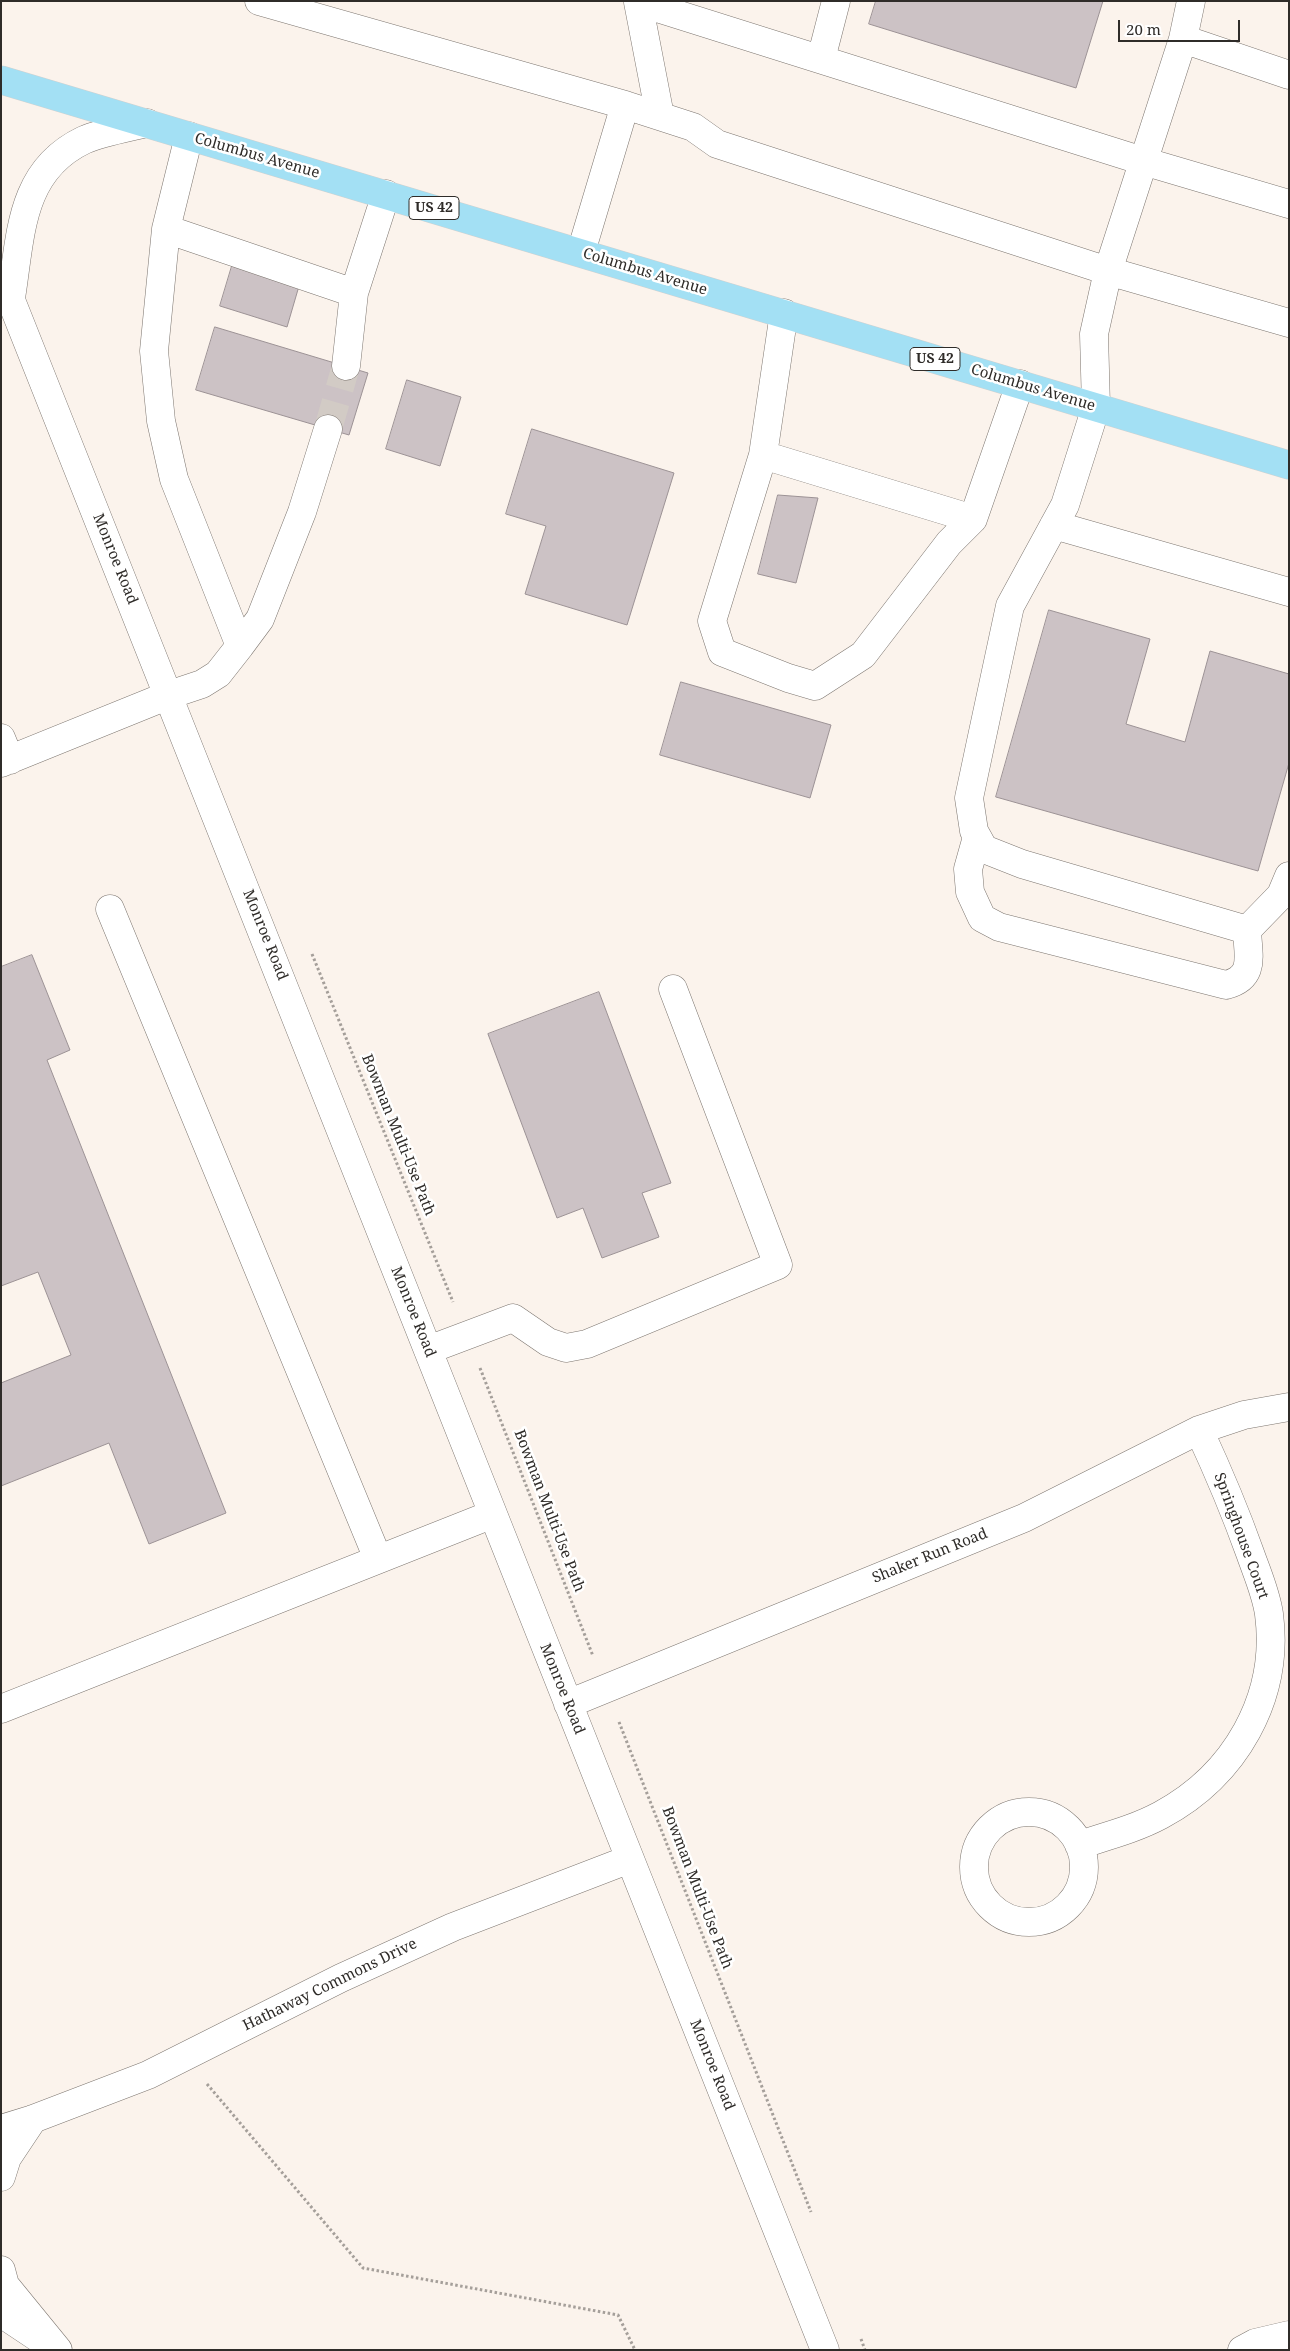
<!DOCTYPE html>
<html>
<head>
<meta charset="utf-8">
<style>
  body { margin:0 }
  #map { position:relative; width:1290px; height:2351px; overflow:hidden; background:#fbf3ec; font-family:"Noto Serif",serif }
  canvas { display:block }
  .frame { position:absolute; inset:0; border:2px solid #2f2c29; pointer-events:none }
  .scale { position:absolute; left:1118px; top:20px; width:122px; height:22px; box-sizing:border-box; border:2px solid #2f2c29; border-top:0; padding-left:6px; font-size:15px; line-height:18px; white-space:nowrap; color:#2f2c29; -webkit-text-stroke:4px #fff; paint-order:stroke }
</style>
</head>
<body>
<div id="map">
<canvas width="1290" height="2351"></canvas>
<div class="frame"></div>
<div class="scale">20 m</div>
</div>
<script>
const g = document.querySelector('canvas').getContext('2d');
g.lineJoin = 'round';
function fillPath(path, color) {
  g.fillStyle = color;
  g.fill(path, 'evenodd');
}
function strokePath(path, color, width, dash) {
  g.strokeStyle = color;
  g.lineWidth = width;
  g.lineCap = dash ? 'butt' : 'round';
  g.setLineDash(dash || []);
  g.stroke(path);
}
function write(font, color, halo, rows, align = 'center') {
  g.font = font + ' "Noto Serif",serif';
  g.lineWidth = 5;
  g.setLineDash([]);
  g.textBaseline = 'middle';
  g.strokeStyle = halo;
  g.fillStyle = color;
  for (const [text, x, y, turn = 0] of rows) {
    g.save();
    g.translate(x, y);
    g.rotate((+turn || 0) * Math.PI / 180);
    g.textAlign = isNaN(turn) ? turn : align;
    if (halo) g.strokeText(text, 0, 0);
    g.fillText(text, 0, 0);
    g.restore();
  }
}
const building = new Path2D(`
  M876,1H1103L1076,88L869,24Z
  M232,266L299,286L287,327L220,306Z
  M215,327L368,373L349,435L196,390Z
  M407,380L461,397L440,466L386,449Z
  M532,429L674,473L627,625L525,594L546,526L506,514Z
  M778,495L818,498L796,583L758,574Z
  M1049,610L1150,639L1126,724L1185,742L1210,651L1289,674V763L1258,871L996,797Z
  M681,682L831,725L810,798L660,755Z
  M32,955L70,1050L47,1060L226,1513L149,1544L109,1443L1,1486V1383L71,1355L38,1272L1,1286V967Z
  M599,992L671,1183L642,1193L659,1237L602,1258L583,1208L557,1218L488,1034Z`);
const minorTunnel = new Path2D(`
  M328,429L346,366`);
const path = new Path2D(`
  M312,954L453,1302
  M480,1368L593,1656
  M619,1722L811,2212
  M207,2084L363,2268L618,2315L635,2350
  M861,2339L865,2350`);
const minor = new Path2D(`
  M259,1L625,105L693,127L717,144L1108,271L1094,334L1096,407L1065,505L1010,606L980,746L969,798L974,831L984,849L1022,864L1247,930L1281,895L1289,876
  M1183,39L1191,1
  M821,59L836,1
  M1289,75L1183,39L1108,271L1289,323
  M660,116L638,2L1143,161L1289,204
  M189,136L166,229L354,293L386,194
  M166,229L154,351L161,421L174,479L240,646L260,619L302,512L328,429
  M581,252L625,105
  M1,275L825,2350
  M11,298C21,236 19,171 84,140C103,132 127,128 147,123
  M784,313L763,455L973,519L1020,384
  M346,366L354,293
  M763,455L712,621L722,652L788,678L815,686L863,655L949,543L973,519
  M1054,525L1289,592
  M1,738L10,760
  M1,763L169,695L202,684L218,674L240,646
  M977,837L968,869L970,892L982,918L999,927L1226,985C1256,977 1248,956 1247,930
  M110,909L378,1559
  M428,1350L513,1318L548,1342L566,1348L587,1344L778,1265L673,989
  M568,1704L1024,1518L1199,1430L1244,1415L1289,1407
  M1,1709L493,1514
  M974 1867a55 55 0 1 1 110 0a55 55 0 1 1-110 0Z
  M1079,1845C1107,1836 1135,1829 1161,1815C1235,1775 1280,1698 1269,1614C1266,1593 1257,1573 1250,1553C1235,1511 1218,1471 1199,1430
  M1,2129L33,2119L148,2075L341,1978L453,1927L630,1859
  M1,2177L7,2158L33,2119
  M1,2270L5,2285L58,2350
  M1,2313L37,2337
  M1242,2350L1255,2343L1289,2335`);
const major = new Path2D(`
  M1,80L1289,465`);
const shields = [
  [434,208,50],
  [935,359,50]
];
const shieldNames = [
  ["US 42",434,208],
  ["US 42",935,359]
];
const streetNames = [
  ["Columbus Avenue",257,156,16],
  ["Columbus Avenue",645,272,17],
  ["Columbus Avenue",1033,388,17],
  ["Monroe Road",115,559,68],
  ["Monroe Road",265,935,68],
  ["Bowman Multi-Use Path",398,1135,68],
  ["Monroe Road",413,1312,68],
  ["Bowman Multi-Use Path",549,1511,69],
  ["Springhouse Court",1241,1536,70],
  ["Shaker Run Road",930,1556,-22],
  ["Monroe Road",562,1689,68],
  ["Bowman Multi-Use Path",697,1888,69],
  ["Hathaway Commons Drive",330,1985,-26],
  ["Monroe Road",712,2065,68]
];
fillPath(building, '#ccc2c5');
strokePath(building, '#9c9295', 1);
strokePath(minorTunnel, '#d2cbc5', 28, [28, 14]);
strokePath(minor, '#7d7670', 29);
strokePath(major, '#d1d1d0', 29);
strokePath(path, '#a59f9a', 3, [2.5, 2.5]);
strokePath(minor, '#fff', 28);
strokePath(major, '#a3e0f4', 28);
for (const [x, y, w] of shields) {
  const box = new Path2D();
  box.roundRect(x - w / 2, y - 11.5, w, 23, 4);
  g.fillStyle = '#fff';
  g.fill(box);
  strokePath(box, '#2f2c29', 1);
}
write('bold 14px', '#2f2c29', null, shieldNames);
write('15px', '#2f2c29', '#fff', streetNames);
</script>
</body>
</html>
